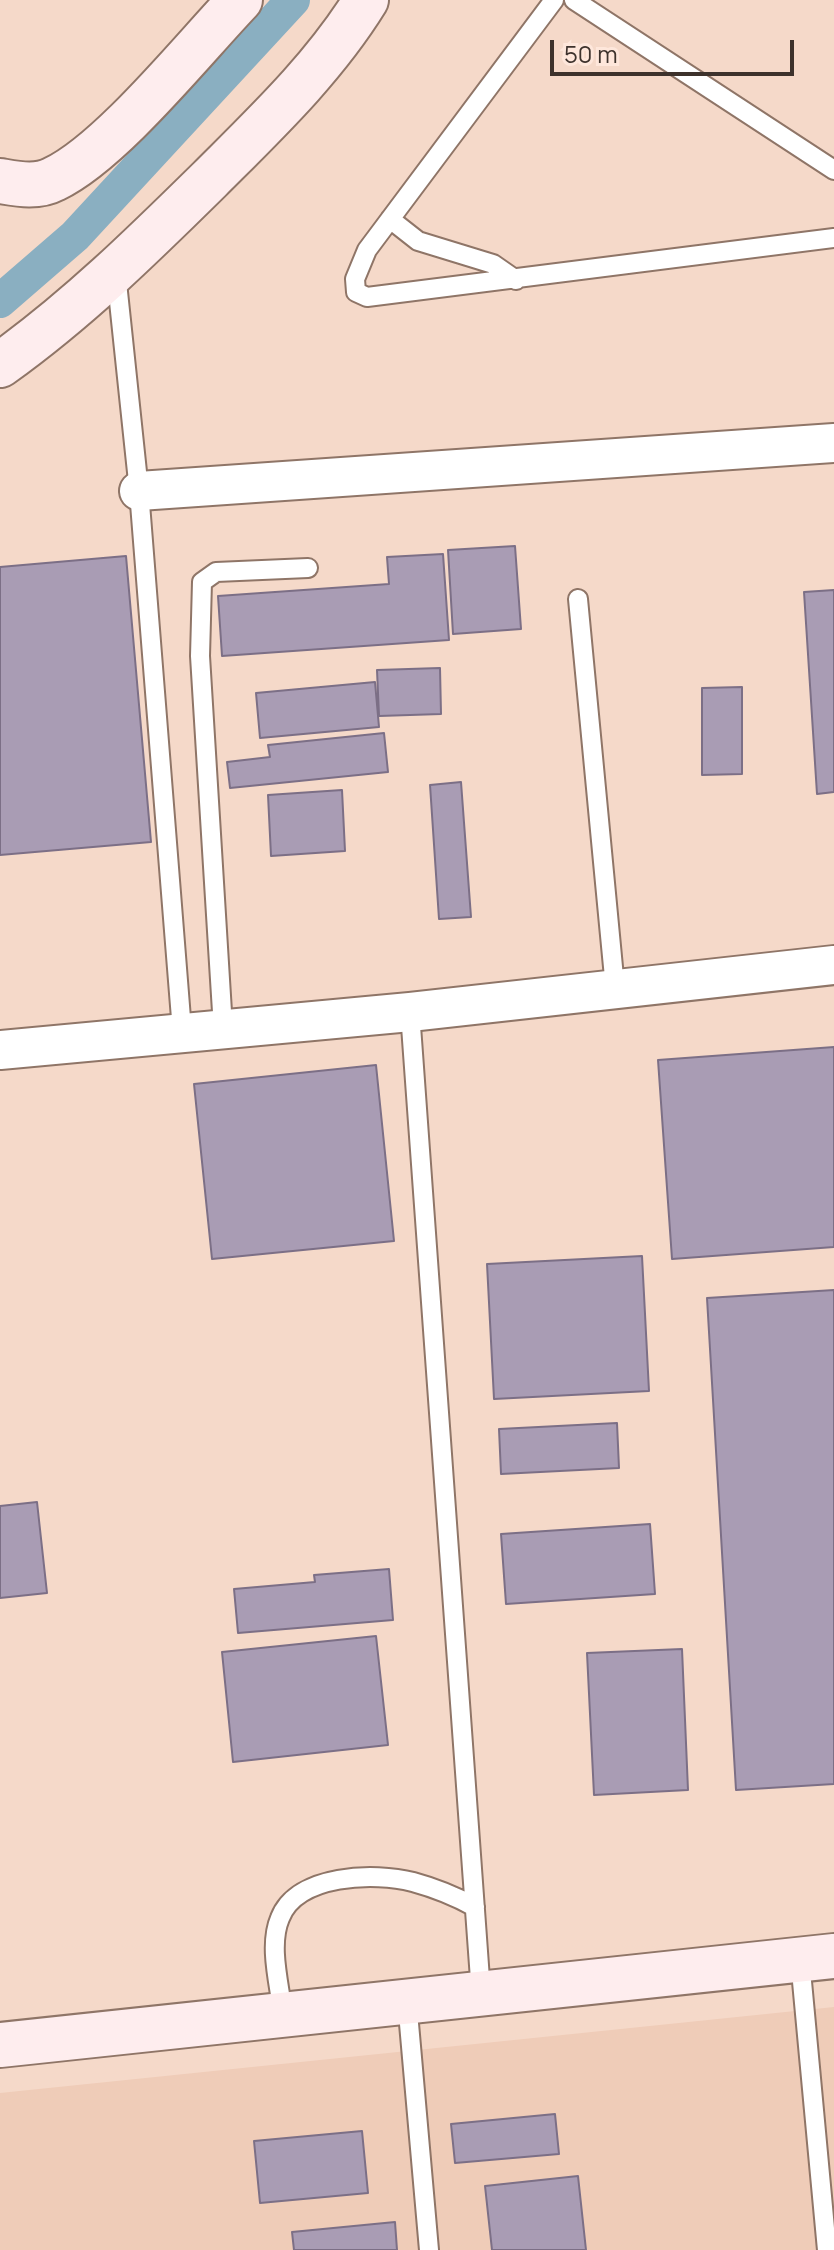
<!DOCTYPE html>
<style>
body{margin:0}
#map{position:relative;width:834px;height:2250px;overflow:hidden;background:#f5d9c9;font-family:Manrope,sans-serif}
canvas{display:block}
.scale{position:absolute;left:550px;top:40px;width:244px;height:36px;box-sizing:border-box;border:4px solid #3d322c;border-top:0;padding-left:10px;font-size:24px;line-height:28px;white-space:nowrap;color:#3d322c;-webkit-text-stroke:6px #fee7db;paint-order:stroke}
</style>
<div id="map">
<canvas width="834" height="2250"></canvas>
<div class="scale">50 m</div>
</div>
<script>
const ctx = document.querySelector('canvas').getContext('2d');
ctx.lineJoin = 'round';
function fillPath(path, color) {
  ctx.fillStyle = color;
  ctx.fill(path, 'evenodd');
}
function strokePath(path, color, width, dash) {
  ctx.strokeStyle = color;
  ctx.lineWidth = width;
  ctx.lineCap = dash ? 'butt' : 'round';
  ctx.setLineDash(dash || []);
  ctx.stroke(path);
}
const built = new Path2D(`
 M834 2007V2250H0V2093Z`);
const canal = new Path2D(`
 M0 301 75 236 293 0`);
const building = new Path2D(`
 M515 546 521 629 453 634 448 550Z
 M443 554 449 640 222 656 218 596 389 584 387 557Z
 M126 556 151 842 0 855V567Z
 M834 590V792L817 794 804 592Z
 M440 668 441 714 379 716 377 670Z
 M375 682 379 727 260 738 256 693Z
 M742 687V774L702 775V688Z
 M384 733 388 772 230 788 227 762 270 757 268 745Z
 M461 782 471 917 439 919 430 785Z
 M342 790 345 851 271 856 268 795Z
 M834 1047V1247L672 1259 658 1060Z
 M376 1065 394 1241 212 1259 194 1084Z
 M642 1256 649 1391 494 1399 487 1264Z
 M834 1290V1784L736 1790 707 1298Z
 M617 1423 619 1468 501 1474 499 1429Z
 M37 1502 47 1593 0 1598V1506Z
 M650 1524 655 1594 506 1604 501 1534Z
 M389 1569 393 1620 238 1633 234 1589 315 1582 314 1575Z
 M376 1636 388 1745 233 1762 222 1652Z
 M682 1649 688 1790 594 1795 587 1653Z
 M555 2114 559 2154 455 2163 451 2124Z
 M362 2131 368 2193 260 2203 254 2141Z
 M578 2176 586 2250H492L485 2186Z
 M395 2222 397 2250H294L292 2232Z`);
const lane = new Path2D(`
 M554 0 367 250 355 279 356 292 367 297 834 238
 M574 0 834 170
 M390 219 418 241 493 264 516 280
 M116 273 139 491 182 1031
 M578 599 615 988
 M410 1012 481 1993
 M223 1028 200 656 202 582 216 572 308 568
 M800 1960 827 2250
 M407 2001 429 2250
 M283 2015C280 1986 268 1946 280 1918 297 1874 375 1872 413 1882 435 1888 455 1896 475 1907`);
const street = new Path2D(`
 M139 491 834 443
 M0 1050 410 1012 834 965`);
const secondary = new Path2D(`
 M0 181C18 184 37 188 54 179 111 152 194 48 240 0
 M0 365C77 310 143 245 210 179 266 123 324 68 366 0
 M0 2045 834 1956`);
fillPath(built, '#efccb8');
strokePath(canal, '#8aafc1', 34);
fillPath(building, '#a99cb4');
strokePath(building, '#7c6f86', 2);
strokePath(lane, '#8f7567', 22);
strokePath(street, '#8f7567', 42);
strokePath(secondary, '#8f7567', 48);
strokePath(lane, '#fff', 18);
strokePath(street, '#fff', 38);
strokePath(secondary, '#feedee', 44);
</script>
